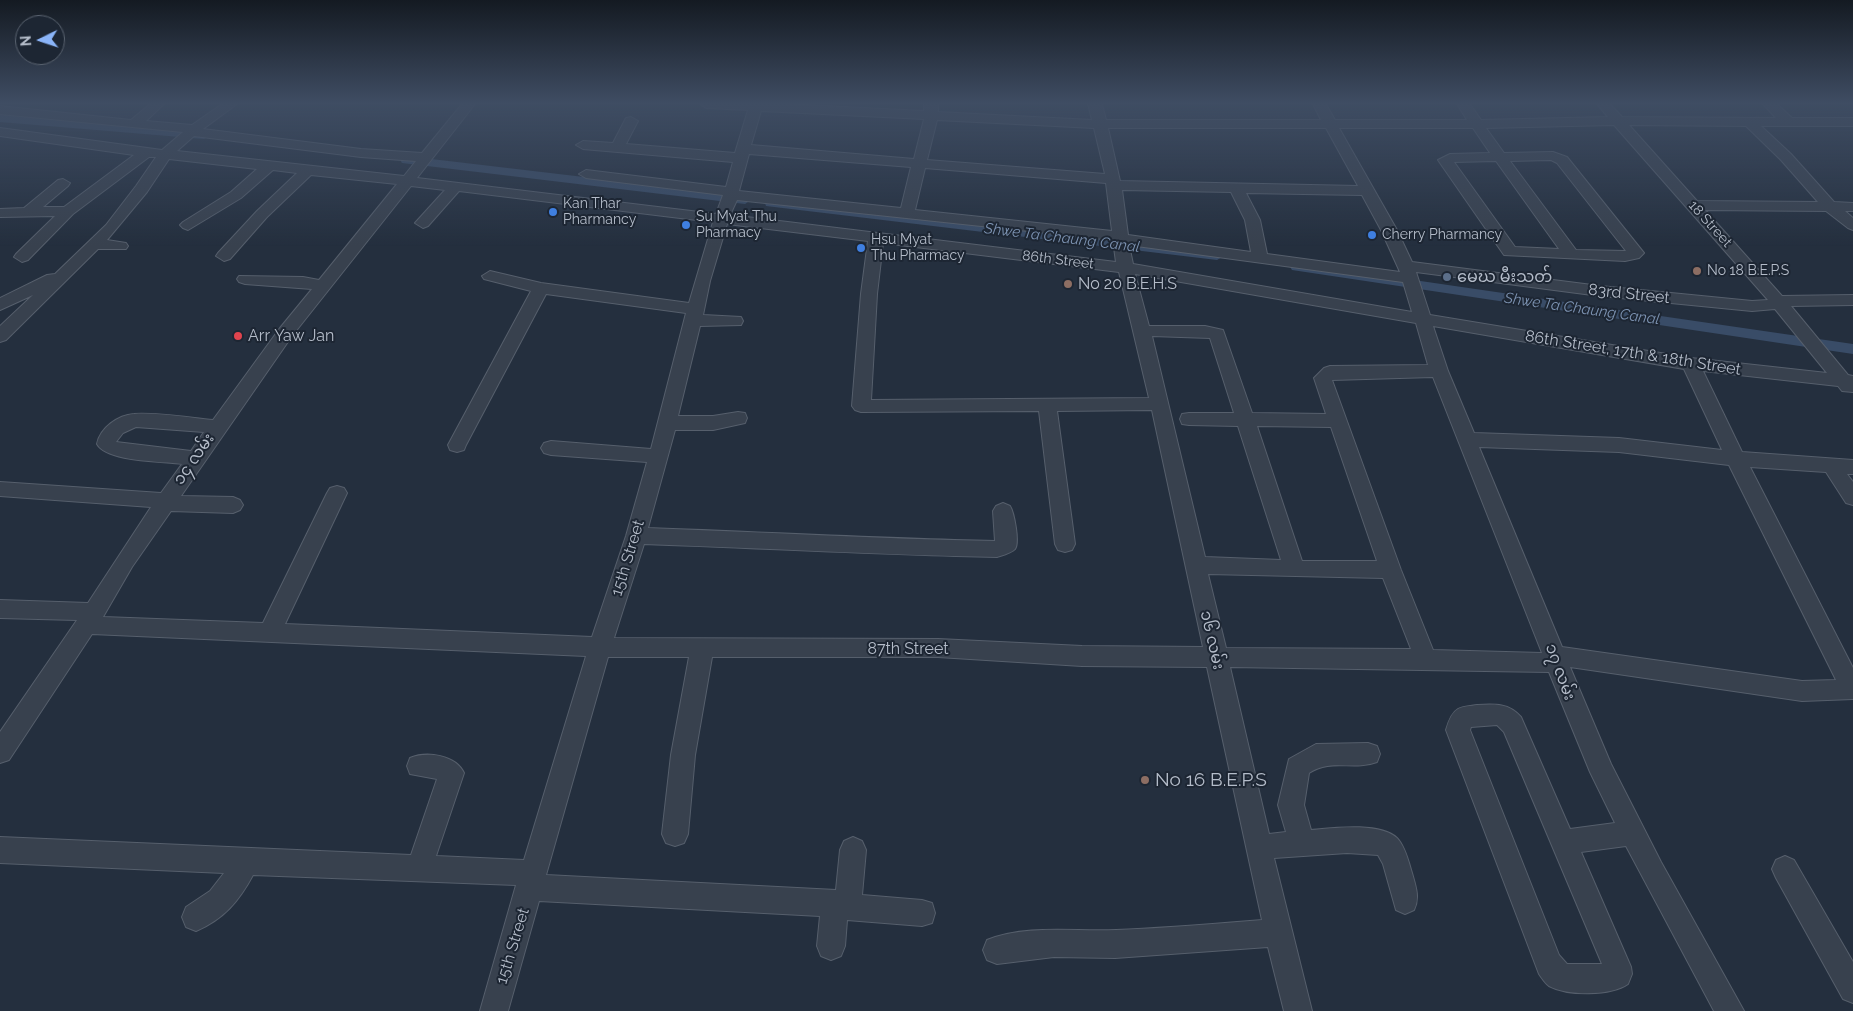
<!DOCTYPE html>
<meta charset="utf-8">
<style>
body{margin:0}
#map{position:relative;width:1853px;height:1011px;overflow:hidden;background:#242f3e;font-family:Raleway,sans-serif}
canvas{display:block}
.north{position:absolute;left:15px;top:15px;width:50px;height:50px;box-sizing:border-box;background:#1d2633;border:1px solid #59626f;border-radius:50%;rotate:266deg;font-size:14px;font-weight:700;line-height:20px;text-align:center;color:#b4bcc9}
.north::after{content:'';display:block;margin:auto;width:18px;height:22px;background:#8ab4f8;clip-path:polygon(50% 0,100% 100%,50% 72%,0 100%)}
</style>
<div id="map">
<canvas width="1853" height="1011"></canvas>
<div class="north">N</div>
</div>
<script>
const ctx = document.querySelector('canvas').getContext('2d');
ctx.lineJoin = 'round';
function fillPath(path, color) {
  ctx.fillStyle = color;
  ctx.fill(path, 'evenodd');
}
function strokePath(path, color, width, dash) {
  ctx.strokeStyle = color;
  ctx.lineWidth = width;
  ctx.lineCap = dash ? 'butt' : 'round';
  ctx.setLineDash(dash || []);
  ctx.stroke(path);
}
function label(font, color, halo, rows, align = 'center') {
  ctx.font = font + ' Raleway,"Noto Sans Myanmar",sans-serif';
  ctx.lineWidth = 4;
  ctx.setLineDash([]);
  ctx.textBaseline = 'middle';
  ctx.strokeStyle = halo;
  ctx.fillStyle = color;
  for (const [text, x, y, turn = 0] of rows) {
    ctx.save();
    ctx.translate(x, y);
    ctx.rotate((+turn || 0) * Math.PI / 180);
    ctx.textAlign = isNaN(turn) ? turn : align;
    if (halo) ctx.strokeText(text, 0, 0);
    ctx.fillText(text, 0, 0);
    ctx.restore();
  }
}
const canal = new Path2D(`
 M0 114 204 131 210 135 204 139 0 122Z
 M406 156 745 196 751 200 745 204 402 163 400 160 402 157Z
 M771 199 1217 252 1224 256 1217 260 766 206 765 203Z
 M1297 263 1853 344V354L1292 270 1290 267 1292 264Z`);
const minor = new Path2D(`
 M150 104H164L146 121 192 125 222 104H237L203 129 361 149 422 153 462 104H475L417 178 716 214 723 195 586 178 579 174 586 170 726 187 733 162 583 149 576 145 583 141 613 143 626 118 631 117 638 121 626 144 735 153 748 110 706 108 700 104H786L924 111V104H938V112L1092 120 1088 104H1102L1106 120H1321L1313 104H1326L1335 120H1467L1457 104H1470L1481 120 1608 117 1597 104H1610L1622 117 1776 118 1763 104H1777L1792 118H1853V126H1761L1791 154 1834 202 1853 203V211H1845L1853 218V230L1848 228 1826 211 1705 210 1782 296 1853 295V305L1791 306 1848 375 1853 376V392L1842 391 1838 386 1703 371 1742 452 1853 460V474H1847L1853 482V505L1846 503 1826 472 1750 467 1853 668V699L1802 701 1570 667 1611 764 1661 862 1744 1011H1714L1626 846 1581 852 1631 967 1632 974 1628 984C1611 996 1568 996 1549 986 1545 983 1542 978 1539 974L1446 730C1448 723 1451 713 1458 709 1463 706 1471 706 1477 705 1495 704 1509 703 1521 717L1570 829 1615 823 1590 772 1549 672 1230 667 1269 834 1286 832 1278 805 1289 759 1316 744 1368 743 1377 746 1380 754 1377 762C1353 771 1331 758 1309 773L1304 805 1311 830C1333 828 1380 822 1397 838 1405 846 1409 863 1412 873 1416 887 1420 898 1414 910L1405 914 1396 910 1383 864 1378 855 1347 853 1274 858 1312 1011H1284L1268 947 1115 958 1054 957 997 964 987 960 983 950 987 940C1027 924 1074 932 1116 930 1165 928 1213 924 1262 920L1207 667 1082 666 938 657H712L695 755 688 834 684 843 675 846 666 843 662 834 671 755 689 657H608L546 875 836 890 840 850 844 841 853 837 862 841 866 850 862 895 922 900 932 903 935 913 932 923 922 926 847 920 845 946 841 956 831 960 821 956 817 946 820 916 539 901 508 1011H480L516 885 253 875C239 901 224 919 196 931L186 927 182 917 186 907 210 891 224 873 0 863V837L411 855 437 779 410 774 407 766 410 758C427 751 456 755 464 773L436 856 524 860 586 656 92 634 9 760 0 763V732L77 620 0 618V600L88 603 151 507 0 496V482L161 493 182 464C162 461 107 462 97 444 100 428 118 415 134 414 154 412 191 418 213 420L280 328 312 289 245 284 239 282 237 279 239 276 303 277 319 280 397 184 311 175 267 217 230 259 224 261 216 256 218 253 257 211 297 173 273 170 241 198 188 230 183 228 180 225 183 222 231 192 257 169 169 159 147 192 107 240 126 243 128 246 126 249H98L6 340 0 342V326L33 295 0 310V298L47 275 55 274 106 225 136 186 156 157H149L73 214 28 260 22 262 14 257 16 254 55 216 0 217V209L24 208 58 180 63 179 70 183 68 186 43 207H64L134 155 0 136V128L162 150 183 132 0 114V106L131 120ZM761 111 924 119 914 159 751 145ZM937 120 1094 128 1105 174 927 160ZM1614 125 1768 300 1752 301 1600 286 1412 262 1397 230 1339 128H1473L1490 153 1450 154 1438 160 1504 255 1625 261 1639 258 1644 253 1567 157 1553 152 1504 153 1486 128ZM1629 125 1746 126 1781 160 1818 202 1697 201ZM1108 128H1326L1358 186 1120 181ZM194 136 361 157 416 161 404 176 177 151ZM749 154 911 167 901 208 739 191ZM1551 160 1557 163 1626 251 1576 250 1510 161ZM1496 161 1559 249 1515 247 1454 162ZM925 168 1106 183 1112 231 915 210ZM411 186 445 190 415 223 423 228 428 226 459 191 713 222 689 303 541 283 490 271 482 276 484 279 531 291 448 445 450 450 457 452 464 450 466 445 546 294 686 313 651 449 551 441 544 443 541 448 544 453 551 455 647 462 626 536 592 637 285 624 347 493 344 488 337 486 330 488 327 493 263 623 103 617 132 567 171 511 233 513 240 510 243 505 240 500 233 497 181 496 292 336ZM1122 190 1231 192 1245 220 1251 252 1128 235ZM1246 193 1362 195 1381 230 1400 272 1267 254 1260 220ZM737 200 1113 240 1116 262 730 215ZM727 224 868 241 861 294 852 406 855 410 861 412 1039 411 1055 544 1058 550 1065 552 1072 550 1075 544 1057 411 1152 410 1203 647 1082 646 938 639 614 638 644 544C762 548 879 555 997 557 1003 555 1011 553 1015 549 1020 543 1014 512 1010 506L1003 503 996 506 993 511 995 541C879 539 764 532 648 528L675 430H713L745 423 747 418 745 413 738 412 713 416H678L700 326 741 325 743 321 741 317 703 315 710 281ZM883 243 1119 272 1149 398 871 400 877 294ZM1129 245 1403 282 1412 312 1133 264ZM1416 272 1600 296 1752 311 1775 309 1827 373 1691 358 1430 315ZM1135 274 1416 323 1428 365 1330 366 1324 368 1314 378 1326 414 1252 413 1223 330 1205 326H1149ZM1433 326 1684 369 1722 450 1619 438 1474 433 1448 371ZM1152 336 1210 338 1234 413H1189L1182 414 1180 419 1182 424 1189 425 1238 426 1281 560 1205 557ZM1433 377 1542 653 1433 650 1401 570 1332 380ZM1257 426 1331 427 1377 561H1302ZM136 427 204 432 191 451 116 442 123 433ZM1479 447 1619 452 1729 465 1836 680 1802 681 1562 647ZM1208 574 1383 578 1411 649 1226 648ZM1497 725 1504 732 1602 964H1567L1559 955 1470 730 1471 727Z
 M1785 856 1794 860 1853 962V1003L1843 999 1776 878 1772 869 1776 860Z`);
const markers = [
 [553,212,5,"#3f7fe0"],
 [686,225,5,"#3f7fe0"],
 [1372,235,5,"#3f7fe0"],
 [861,248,5,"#3f7fe0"],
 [1697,271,5,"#8d6e63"],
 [1447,277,5,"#5c6f8a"],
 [1068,284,5,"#8d6e63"],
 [238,336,5,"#e0444e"],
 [1145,780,5,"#8d6e63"]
];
const farPoinames = [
 ["Kan Thar",563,204],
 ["Pharmancy",563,220],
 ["Su Myat Thu",696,217],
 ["Pharmacy",696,233],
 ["Cherry Pharmancy",1382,235],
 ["Hsu Myat",871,240],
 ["Thu Pharmacy",871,256],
 ["No 18 B.E.P.S",1707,271]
];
const farStreetnames = [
 ["18 Street",1710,224,48],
 ["86th Street",1058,260,7]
];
const farWaternames = [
 ["Shwe Ta Chaung Canal",1062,238,7],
 ["Shwe Ta Chaung Canal",1582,309,8]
];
const poiNames = [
 ["မေဃ မီးသတ်",1457,277],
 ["No 20 B.E.H.S",1078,284],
 ["Arr Yaw Jan",248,336]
];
const streetNames = [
 ["83rd Street",1629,294,6],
 ["86th Street, 17th & 18th Street",1633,353,9],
 ["၁၄ လမ်း",194,459,-55],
 ["15th Street",628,558,-73],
 ["၁၆ လမ်း",1212,640,77],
 ["87th Street",908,649],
 ["၁၇ လမ်း",1560,672,70],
 ["15th Street",513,946,-73]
];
const nearPoinames = [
 ["No 16 B.E.P.S",1155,780]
];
fillPath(canal, '#394c67');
strokePath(minor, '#565f6c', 2);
fillPath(minor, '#38414e');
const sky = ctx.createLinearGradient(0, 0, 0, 246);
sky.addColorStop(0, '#141a22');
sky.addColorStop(0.42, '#3f4d63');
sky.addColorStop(1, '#3f4d6300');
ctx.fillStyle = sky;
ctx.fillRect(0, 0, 1853, 246);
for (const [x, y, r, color] of markers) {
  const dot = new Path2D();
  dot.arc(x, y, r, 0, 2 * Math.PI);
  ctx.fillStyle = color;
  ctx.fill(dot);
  strokePath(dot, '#1d2633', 2);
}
label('14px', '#b4bcc9', '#1d2633', farPoinames, 'left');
label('14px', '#b4bcc9', '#1d2633', farStreetnames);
label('italic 15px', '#7c92b1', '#1d2633', farWaternames);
label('16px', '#b4bcc9', '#1d2633', poiNames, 'left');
label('16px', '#b4bcc9', '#1d2633', streetNames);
label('19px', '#b4bcc9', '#1d2633', nearPoinames, 'left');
</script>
